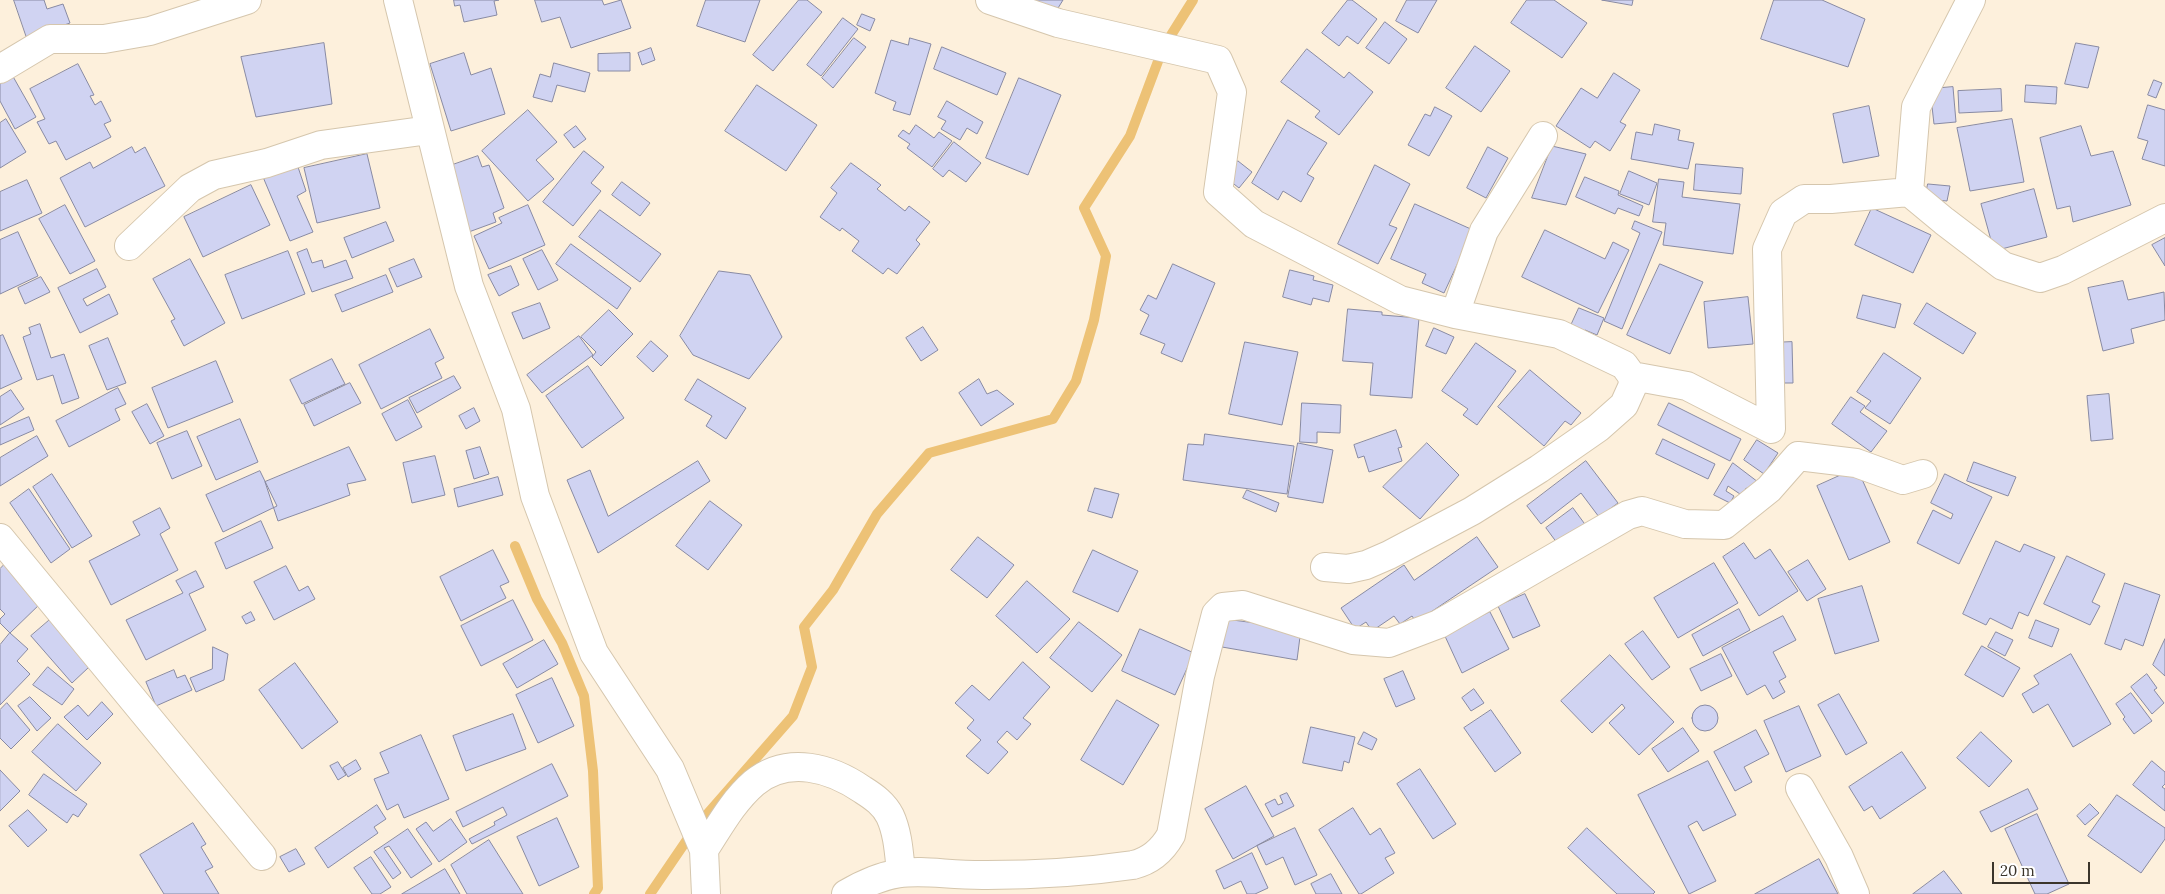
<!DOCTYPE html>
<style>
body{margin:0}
#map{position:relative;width:2165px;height:894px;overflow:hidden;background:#fdf0dc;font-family:Lora,serif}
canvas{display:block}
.scale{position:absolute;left:1992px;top:862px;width:98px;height:22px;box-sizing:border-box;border:2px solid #3b352b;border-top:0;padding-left:6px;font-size:15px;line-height:18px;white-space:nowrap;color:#3b352b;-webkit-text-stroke:4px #fff;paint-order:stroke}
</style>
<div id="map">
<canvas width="2165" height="894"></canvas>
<div class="scale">20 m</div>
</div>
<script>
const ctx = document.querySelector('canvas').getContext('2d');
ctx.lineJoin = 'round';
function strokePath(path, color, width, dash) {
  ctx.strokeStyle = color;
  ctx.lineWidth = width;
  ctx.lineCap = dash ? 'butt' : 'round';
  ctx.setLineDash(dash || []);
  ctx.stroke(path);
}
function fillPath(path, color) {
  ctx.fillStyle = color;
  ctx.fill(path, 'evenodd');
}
const stream = new Path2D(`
 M515 546 537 599 562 643 584 696 593 771 598 888 594 894
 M650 894 695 828 793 716 812 667 804 627 833 590 877 514 929 453 1053 419 1076 381 1094 320 1106 256 1084 208 1130 136 1163 48 1193 0`);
const building = new Path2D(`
 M14 0H44L47 9 63 4 70 23 27 38Z
 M454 0H499L494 1 497 15 464 22 460 5 455 6Z
 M535 0H602L604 5 621 0 631 28 571 48 560 17 542 22Z
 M706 0H760L745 42 697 26Z
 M799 0H807L822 12 773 71 753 55Z
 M1033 0H1063L1055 13Z
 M1348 0H1352L1377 19 1358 44 1347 36 1339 46 1322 33Z
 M1407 0H1437L1418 33 1396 21Z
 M1527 0H1554L1587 23 1562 58 1511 23Z
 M1602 0H1633L1632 5Z
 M1774 0H1822L1865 19 1848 67 1761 39Z
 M862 14 875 19 870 31 857 25Z
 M843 18 858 29 821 76 807 65Z
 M1385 22 1407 39 1389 64 1366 48Z
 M854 38 866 47 833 88 822 78Z
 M910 38 931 44 910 115 893 110 896 102 875 93 891 40 908 45Z
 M324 43 332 104 256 117 241 57Z
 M2076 43 2099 47 2088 88 2065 84Z
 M1475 46 1510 71 1481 112 1446 88Z
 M942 47 1006 73 997 95 934 69Z
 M651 48 655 60 642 65 638 53Z
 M1307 49 1344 78 1349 72 1373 92 1339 135 1315 117 1320 111 1281 82Z
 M464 53 471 75 491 68 505 114 451 131 430 64Z
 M630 53V71H598V54Z
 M554 63 590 73 585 92 557 85 552 102 533 97 540 74 550 77Z
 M78 64 94 95 90 96 95 105 101 101 111 121 104 124 111 137 66 160 56 141 49 144 37 122 45 119 30 89Z
 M11 73 36 117 15 129 0 101V79Z
 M1614 73 1640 90 1620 122 1626 125 1610 151 1595 141 1590 148 1556 126 1581 88 1597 98Z
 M1019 78 1061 95 1028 175 986 158Z
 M2154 80 2162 83 2156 98 2148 95Z
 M757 85 817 125 786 171 725 131Z
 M2026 85 2057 87 2056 104 2025 102Z
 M1953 87 1956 122 1934 124 1930 89Z
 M2001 89 2002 111 1959 113 1958 91Z
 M947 101 983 122 977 134 967 128 960 140 941 129 946 121 938 117Z
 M2148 105 2165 110V166L2142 159 2148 141 2138 138Z
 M1869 106 1879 156 1843 163 1833 114Z
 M1435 107 1452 116 1429 156 1408 145 1425 114 1430 116Z
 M528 110 557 142 536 160 554 179 528 201 482 151Z
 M6 119 26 152 0 168V123Z
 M2012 119 2024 182 1970 191 1957 128Z
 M1288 120 1327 143 1307 174 1314 178 1301 202 1283 191 1278 200 1252 183Z
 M1655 124 1680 130 1678 140 1694 143 1688 169 1631 159 1636 132 1652 135Z
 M916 125 934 138 939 132 952 141 932 167 907 148 910 144 898 136 903 130 909 134Z
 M576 126 586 139 574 148 564 135Z
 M2081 126 2091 156 2113 151 2131 205 2073 222 2070 206 2057 209 2040 138Z
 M954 142 981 163 966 182 949 170 943 177 933 169Z
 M1552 146 1586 154 1566 205 1532 198Z
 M132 147 135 153 145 147 165 186 85 227 60 178 90 162 93 168Z
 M1488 147 1508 158 1486 198 1467 188Z
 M584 151 604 167 591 183 601 191 573 226 543 202Z
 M367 154 380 208 317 223 304 168Z
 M478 156 482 167 489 165 504 208 493 213 496 222 466 233 444 168Z
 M1238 161 1252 172 1239 188 1225 177Z
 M851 163 881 185 877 189 905 211 909 206 930 222 916 240 920 244 897 274 888 268 883 274 852 251 859 241 842 228 840 231 820 217 837 193 831 188Z
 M297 164 306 191 297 196 313 232 290 241 263 177Z
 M1696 164 1743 168 1741 194 1694 190Z
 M1375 165 1410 184 1389 225 1397 228 1378 264 1338 244Z
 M1629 171 1657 183 1649 205 1620 194Z
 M1585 177 1619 191 1618 195 1643 206 1639 216 1618 208 1615 214 1576 197Z
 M1659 179 1684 182 1682 197 1740 204 1733 254 1663 245 1666 223 1653 222Z
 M27 180 42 213 0 231V192Z
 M622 182 650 203 640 216 612 195Z
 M1928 184 1950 186 1947 201 1925 199Z
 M251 185 270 225 203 257 184 217Z
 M2034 189 2047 237 1994 251 1981 204Z
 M1415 204 1473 230 1444 293 1422 283 1426 274 1391 259Z
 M65 205 95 261 70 274 39 219Z
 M528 205 545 245 489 269 474 236 502 223 499 218Z
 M1872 208 1931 235 1913 273 1855 245Z
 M600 210 661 254 640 282 579 237Z
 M1635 221 1662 232 1622 329 1604 321 1640 233 1632 229Z
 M386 222 394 241 352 258 344 238Z
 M1545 230 1605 259 1613 242 1629 250 1598 313 1522 277Z
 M18 232 38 276 0 294V240Z
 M2165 238V266L2152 245Z
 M571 244 631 288 617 309 556 264Z
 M307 249 312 263 322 260 324 268 346 260 353 278 312 292 297 253Z
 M542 250 558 280 538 290 523 259Z
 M288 251 305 294 242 319 225 275Z
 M190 259 225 323 184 346 171 321 175 319 153 279Z
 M414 259 422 277 397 287 389 269Z
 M1173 264 1215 283 1182 362 1161 353 1165 344 1140 334 1149 315 1140 310 1148 295 1156 299Z
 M1660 264 1703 282 1670 354 1627 335Z
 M511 266 519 285 499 296 488 275Z
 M97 269 106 287 83 299 87 306 109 294 118 314 80 333 58 288Z
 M1290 270 1314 276 1313 280 1333 285 1329 302 1313 298 1311 305 1283 297Z
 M719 271 750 275 782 337 749 379 693 355 680 336Z
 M386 275 393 292 342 312 335 295Z
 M41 277 50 292 25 304 18 288Z
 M2123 281 2128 300 2164 292 2165 320 2131 329 2134 343 2103 351 2088 288Z
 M1863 295 1901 304 1895 328 1857 318Z
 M1748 297 1753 344 1708 348 1704 302Z
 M540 303 550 328 523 339 512 313Z
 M1927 303 1976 333 1963 354 1914 324Z
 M1579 308 1604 318 1597 335 1585 330 1582 338 1568 332Z
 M1348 309 1382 312V315L1419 318 1412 398 1370 395 1373 363 1343 361Z
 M609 310 633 334 601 366 592 357 596 352 581 337Z
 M40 324 51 358 64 354 79 398 62 404 53 375 37 380 23 337 31 334 29 328Z
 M923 327 938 350 921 361 906 338Z
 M1434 328 1454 337 1446 354 1426 346Z
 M430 329 444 358 435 363 442 378 381 409 359 365Z
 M3 335 22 379 0 389V336Z
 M579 336 593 355 542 393 527 375Z
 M108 338 126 383 107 390 89 346Z
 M651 341 668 356 653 372 637 357Z
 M1245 342 1298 352 1282 425 1229 414Z
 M1792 342 1793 383H1773L1771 343Z
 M1476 343 1516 371 1477 425 1463 415 1468 409 1442 391Z
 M1884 353 1921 378 1890 424 1865 408 1871 401 1857 392Z
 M332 359 345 384 302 404 290 380Z
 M216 361 233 402 168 428 152 388Z
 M588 366 624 418 582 448 546 396Z
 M1530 370 1581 413 1571 425 1565 421 1544 446 1498 407Z
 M454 376 461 388 417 413 409 398Z
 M698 379 746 408 726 439 706 426 712 416 685 400Z
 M979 379 987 394 997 390 1014 404 981 426 959 393Z
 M350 383 361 403 314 426 304 405Z
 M118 388 126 404 115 409 120 420 69 447 56 421Z
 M11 390 24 409 0 425V397Z
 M2109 394 2113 439 2091 441 2087 396Z
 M1851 397 1865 406 1860 412 1887 431 1871 452 1832 424Z
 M408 400 422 427 396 441 382 414Z
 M1302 403 1341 405 1340 433 1317 432V443L1300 442Z
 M1669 403 1741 439 1730 461 1658 425Z
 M147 404 164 436 150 444 132 412Z
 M474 408 480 421 466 429 459 416Z
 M29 417 34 430 0 445V429Z
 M240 419 258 462 216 480 197 437Z
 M1396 430 1402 447 1398 448 1402 461 1369 472 1364 456 1358 458 1354 445Z
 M187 431 202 466 172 479 157 443Z
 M1205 434 1294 446 1287 494 1183 480 1188 444 1203 445Z
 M37 436 48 456 0 486V458Z
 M1663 439 1715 464 1708 479 1656 454Z
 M1757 440 1778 453 1764 474 1744 460Z
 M1298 443 1333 450 1323 503 1288 497Z
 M1427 443 1459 475 1420 519 1383 487Z
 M349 447 366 480 347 484 350 495 278 521 265 482Z
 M480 447 489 474 474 479 466 451Z
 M435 456 445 495 412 503 403 463Z
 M698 461 710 481 598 553 567 480 590 470 608 516Z
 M1586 461 1618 503 1599 517 1581 493 1541 524 1527 506Z
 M1974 462 2016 477 2008 496 1967 481Z
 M1733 463 1758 482 1753 492 1746 488 1743 496 1728 486 1726 491 1734 496 1730 503 1714 495Z
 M1857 468 1890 542 1849 560 1817 486Z
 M260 471 277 506 223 532 206 495Z
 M52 474 92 536 72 548 33 487Z
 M1945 474 1992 497 1959 564 1917 543 1933 510 1951 519 1953 514 1931 503Z
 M498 477 503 495 458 507 454 489Z
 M1095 488 1119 494 1112 518 1088 511Z
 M29 489 70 549 51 563 10 503Z
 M1247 490 1279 503 1276 512 1243 498Z
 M710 501 742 525 708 570 676 546Z
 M160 508 170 528 160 534 178 570 111 605 89 561 140 535 133 522Z
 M1573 508 1587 527 1560 547 1546 528Z
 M261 521 273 548 226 569 215 543Z
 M978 537 1014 565 987 598 951 570Z
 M1477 537 1498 567 1416 622 1412 616 1400 624 1394 616 1372 631 1366 622 1355 629 1341 608 1404 565 1414 580Z
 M1996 541 2020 552 2024 544 2055 557 2028 616 2019 612 2012 629 1990 618 1986 625 1963 614Z
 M1744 543 1755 559 1770 549 1798 591 1759 616 1723 557Z
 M493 550 509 582 500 586 506 598 461 621 440 577Z
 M1093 550 1138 571 1118 612 1073 592Z
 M2067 556 2105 574 2092 602 2100 606 2090 625 2044 604Z
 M1808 560 1826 589 1807 601 1788 572Z
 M1714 563 1738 603 1678 638 1654 598Z
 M5 564 43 601 10 633 0 623V619L5 614 0 609V569Z
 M286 566 299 591 308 586 315 599 274 620 254 582Z
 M196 571 204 587 189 594 206 630 146 660 126 620 183 593 176 581Z
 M1027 581 1070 619 1037 653 996 616Z
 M2125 583 2160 595 2143 646 2125 639 2121 650 2105 644Z
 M1862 586 1879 641 1835 654 1818 599Z
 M1525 594 1540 626 1513 638 1498 606Z
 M513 600 533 640 481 666 461 626Z
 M1739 609 1750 630 1703 656 1692 635Z
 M251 612 255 620 246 624 242 617Z
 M1490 612 1509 649 1462 673 1444 634Z
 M1783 616 1796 640 1773 652 1786 677 1779 681 1785 692 1773 699 1765 685 1747 695 1722 648Z
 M52 618 89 667 72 683 31 636Z
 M1225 619 1301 629 1297 660 1222 647Z
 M2036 620 2059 629 2052 647 2029 638Z
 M1079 622 1122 655 1092 692 1050 658Z
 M1140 629 1194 653 1175 695 1122 671Z
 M1643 631 1670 667 1652 680 1625 644Z
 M1996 632 2013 640 2005 656 1988 647Z
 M10 633 28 649 17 661 30 674 0 705V645Z
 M2165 639V676L2153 665Z
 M544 640 558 664 517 688 503 664Z
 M1982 646 2020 668 2003 697 1965 675Z
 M213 647 228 654 224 680 196 692 190 678 212 669Z
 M1721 654 1732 676 1701 691 1690 669Z
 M2071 654 2111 724 2073 747 2048 704 2033 713 2022 694 2039 684 2034 676Z
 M1610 655 1674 722 1639 755 1609 723 1625 708 1622 704 1592 733 1561 701Z
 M1023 662 1050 687 1023 718 1031 724 1017 740 1007 731 997 742 1008 752 988 774 966 756 981 740 967 728 974 720 955 703 972 685 989 700Z
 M295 663 338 722 302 749 259 690Z
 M48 667 74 689 62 705 33 685Z
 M174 670 177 678 185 675 192 690 156 706 146 682Z
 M1403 671 1415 699 1396 707 1384 679Z
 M2147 674 2157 688 2154 690 2164 703 2152 714 2131 687Z
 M552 678 574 726 538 743 516 695Z
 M1474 689 1484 703 1471 711 1462 698Z
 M2131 693 2152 721 2134 734 2123 719 2125 717 2116 704Z
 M1839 694 1867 743 1846 755 1818 705Z
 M30 697 51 718 37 731 18 706Z
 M1117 700 1159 725 1123 785 1081 760Z
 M102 702 113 714 87 740 64 717 78 705 88 716Z
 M7 703 30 730 11 749 0 738V710Z
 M1692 718a13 13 0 1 1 26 0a13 13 0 1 1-26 0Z
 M1799 706 1821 756 1786 772 1764 721Z
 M1491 710 1521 753 1495 772 1464 728Z
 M513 714 526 749 466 771 453 736Z
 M58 724 101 763 76 791 32 752Z
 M1311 727 1355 737 1349 763 1344 761 1342 771 1303 763Z
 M1683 728 1699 751 1668 772 1652 749Z
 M1756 730 1769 754 1744 767 1752 782 1735 791 1714 752Z
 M1364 732 1377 739 1372 750 1358 744Z
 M1981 732 2012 761 1989 787 1957 758Z
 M421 735 449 799 404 818 398 804 387 810 374 779 389 773 380 753Z
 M1902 752 1926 788 1880 819 1872 806 1864 811 1849 787Z
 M356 760 361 769 348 777 343 768Z
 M1708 761 1736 815 1703 831 1697 821 1688 826 1716 881 1689 894 1638 795Z
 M2152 761 2165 772V784L2162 787 2165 789V811L2133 785Z
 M338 762 346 775 338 780 330 766Z
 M552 764 568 796 472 844 469 839 495 825 494 822 507 815 503 807 463 827 456 812Z
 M1420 769 1456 824 1433 839 1397 784Z
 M0 770 20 791 0 811Z
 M44 774 87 804 78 817 73 814 67 823 29 795Z
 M1246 786 1274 836 1233 859 1205 809Z
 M2028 789 2038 809 1991 832 1980 812Z
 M1287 793 1294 806 1272 817 1265 804 1275 799 1278 805 1283 803 1280 796Z
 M2117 795 2165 828V839L2141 873 2088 836Z
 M2090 804 2099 813 2085 825 2077 816Z
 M377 805 386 819 374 827 378 833 328 868 315 848Z
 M1353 808 1370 835 1380 828 1395 853 1385 858 1394 873 1361 894H1359L1319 830Z
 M28 810 47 830 28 847 9 826Z
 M2037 814 2069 884 2047 894H2035L2005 829Z
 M557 818 579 867 539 886 517 837Z
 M451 819 467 842 439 862 416 829 426 822 433 831Z
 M193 823 206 844 201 847 213 867 205 871 219 894H164L140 855Z
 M1295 828 1317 875 1295 885 1283 857 1266 865 1257 846Z
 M1587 828 1655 892 1653 894H1617L1568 848Z
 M408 829 432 864 411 878 389 846 384 848 401 873 393 879 374 852Z
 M489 840 523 894H467L451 865Z
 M296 849 305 864 289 872 280 857Z
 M1252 853 1268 888 1255 894H1247L1241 881 1224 889 1216 871Z
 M371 857 391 887 380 894H372L354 868Z
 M1819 859 1838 894H1755Z
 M445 869 460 894H402Z
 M1944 871 1962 894H1913Z
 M1331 874 1342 894H1316L1311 884Z`);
const street = new Path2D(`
 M398 0 469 286 516 409 535 496 594 653 670 769 704 850 706 894
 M990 0 1058 23 1218 60 1232 92 1218 192 1254 224 1400 300 1455 314 1559 334 1624 365 1632 376 1633 385 1624 405 1598 428 1539 469 1472 511 1389 555 1366 565 1348 569 1325 567
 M1971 0 1916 107 1909 192 1944 221 2003 266 2040 278 2063 270 2165 218
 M0 69 50 39H104L150 31 247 0
 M129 246 190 188 214 175 267 163 321 145 429 130
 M1455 314 1484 231 1543 136
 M1632 376 1687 386 1771 429 1767 249 1783 213 1804 199H1831L1909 192
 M0 538 262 856
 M1800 788 1839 857 1855 894
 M704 850C719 827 733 801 754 783 788 755 831 768 863 790 874 797 884 804 890 816 898 833 899 854 901 872
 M846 894C903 860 926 876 987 875 1035 875 1085 872 1133 865 1150 861 1162 851 1171 835L1200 676 1216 614 1223 607 1243 605 1353 640 1389 643 1439 624 1628 515 1642 511 1685 524 1724 525 1769 489 1798 456 1856 463 1903 480 1923 474`);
strokePath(stream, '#edc276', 10);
fillPath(building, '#d0d3f2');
strokePath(building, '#888aa3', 1);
strokePath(street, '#d5c6ad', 30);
strokePath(street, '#fff', 28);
</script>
